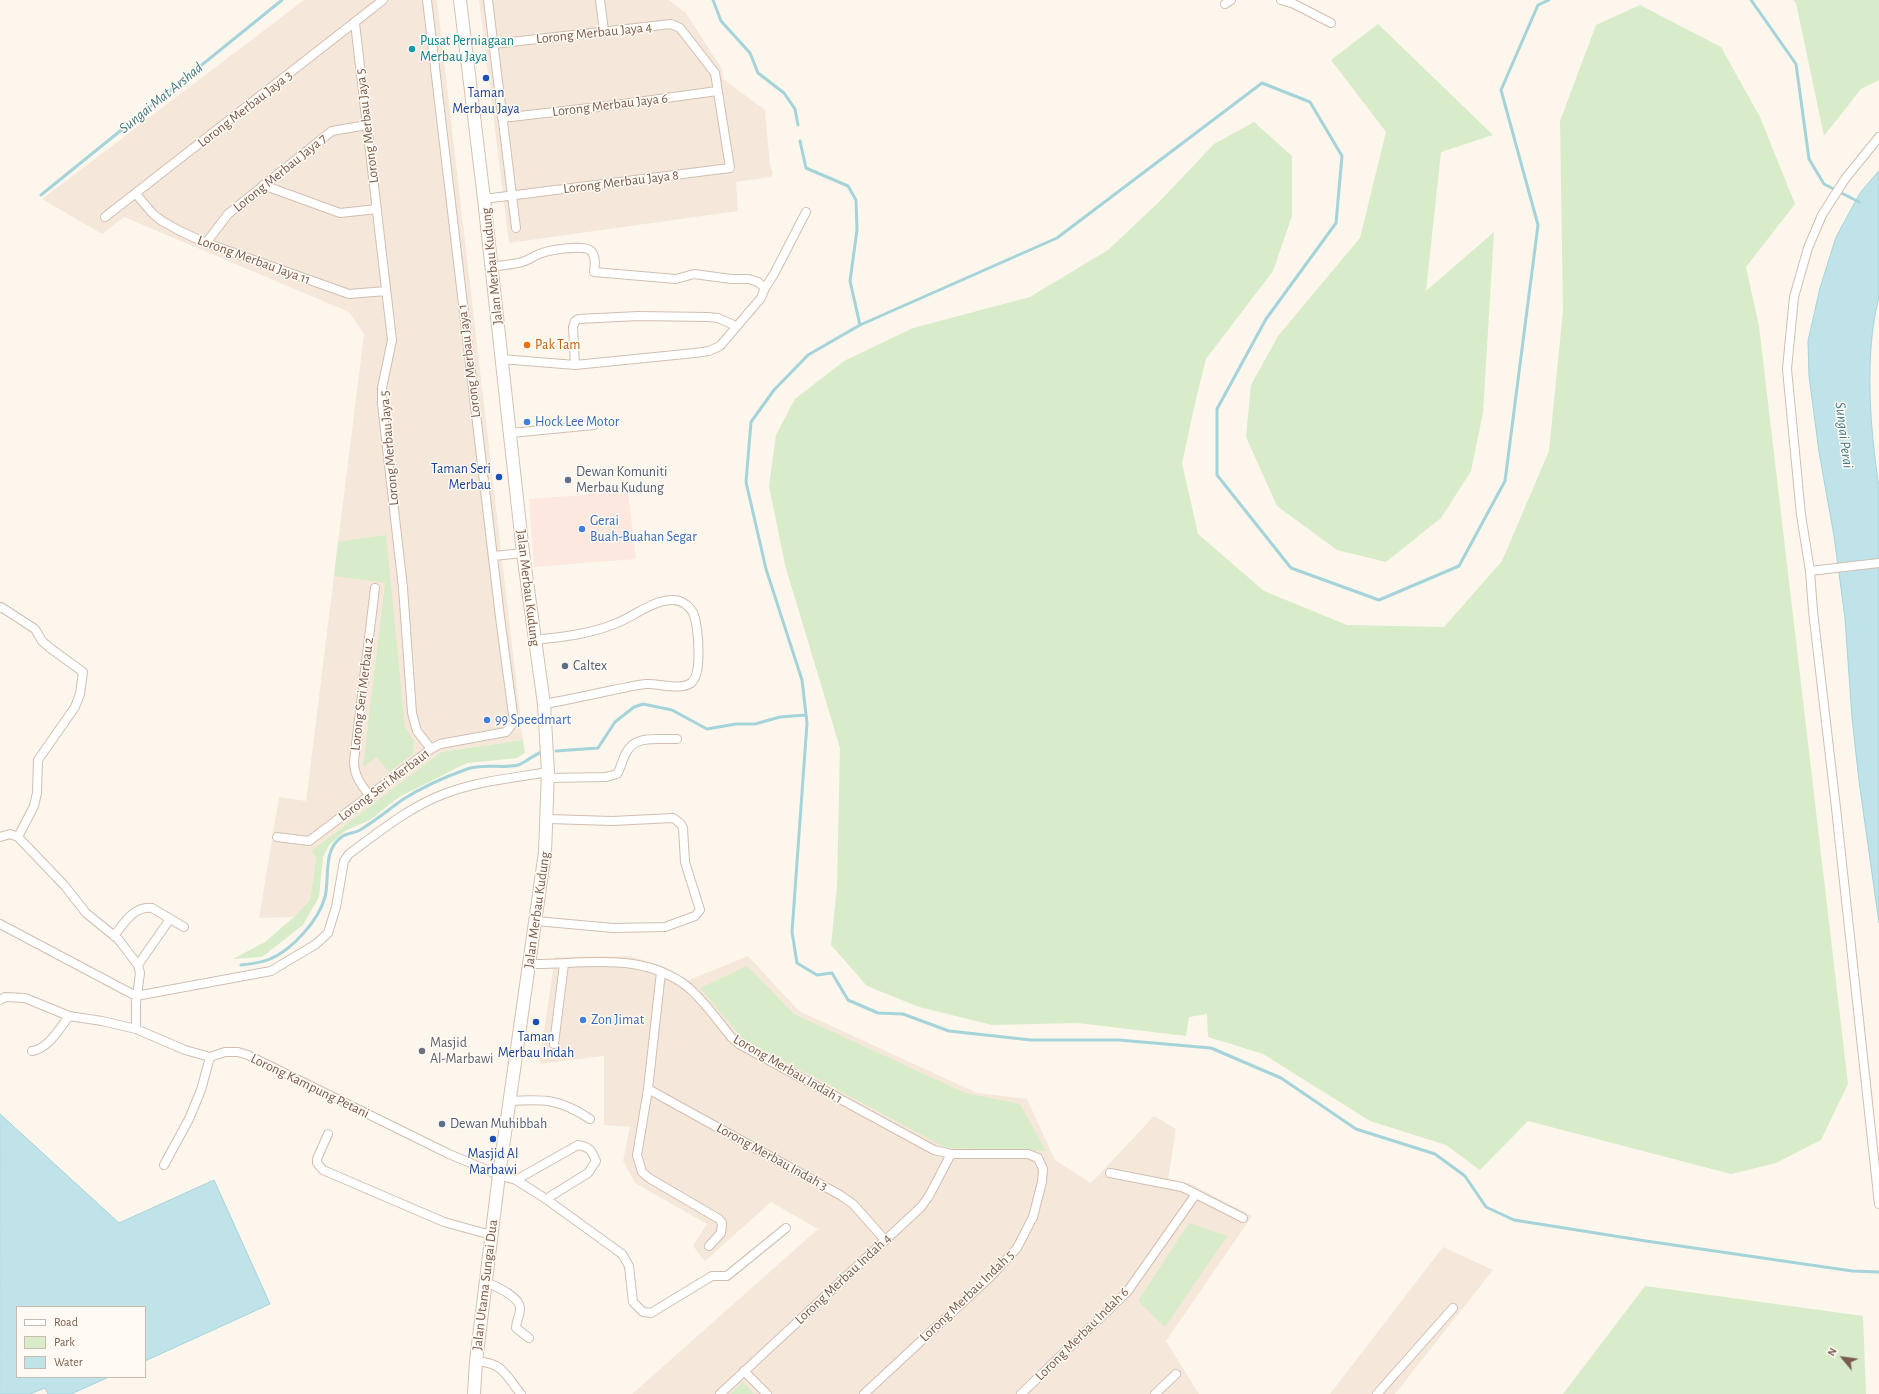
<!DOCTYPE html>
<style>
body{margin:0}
#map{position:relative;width:1879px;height:1394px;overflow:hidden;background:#fdf6ec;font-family:"Alegreya Sans",sans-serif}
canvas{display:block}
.legend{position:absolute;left:16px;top:1306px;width:130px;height:72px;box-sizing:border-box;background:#fffaf3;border:1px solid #cabbb1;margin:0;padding:5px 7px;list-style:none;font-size:12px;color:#7a5c4d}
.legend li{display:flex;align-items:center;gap:8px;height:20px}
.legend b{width:20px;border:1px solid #cabbb1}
.north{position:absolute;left:1823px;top:1338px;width:40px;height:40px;-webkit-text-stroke:3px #fffaf3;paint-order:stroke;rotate:299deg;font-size:11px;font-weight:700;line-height:16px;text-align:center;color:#7a5c4d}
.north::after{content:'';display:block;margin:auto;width:14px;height:18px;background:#7a5c4d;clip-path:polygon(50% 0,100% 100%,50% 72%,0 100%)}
</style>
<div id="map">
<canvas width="1879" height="1394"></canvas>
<ul class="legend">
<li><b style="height:5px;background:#fff"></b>Road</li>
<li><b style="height:11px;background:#d8ecc9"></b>Park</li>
<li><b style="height:11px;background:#bfe3e8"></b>Water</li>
</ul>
<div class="north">N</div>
</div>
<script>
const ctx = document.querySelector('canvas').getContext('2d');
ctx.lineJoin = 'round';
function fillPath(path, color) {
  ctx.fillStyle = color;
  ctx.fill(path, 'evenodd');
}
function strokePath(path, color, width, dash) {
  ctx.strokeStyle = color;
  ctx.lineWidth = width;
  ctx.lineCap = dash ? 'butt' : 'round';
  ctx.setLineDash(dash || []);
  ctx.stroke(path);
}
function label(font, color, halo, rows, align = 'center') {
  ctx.font = font + ' "Alegreya Sans",sans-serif';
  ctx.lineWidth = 3;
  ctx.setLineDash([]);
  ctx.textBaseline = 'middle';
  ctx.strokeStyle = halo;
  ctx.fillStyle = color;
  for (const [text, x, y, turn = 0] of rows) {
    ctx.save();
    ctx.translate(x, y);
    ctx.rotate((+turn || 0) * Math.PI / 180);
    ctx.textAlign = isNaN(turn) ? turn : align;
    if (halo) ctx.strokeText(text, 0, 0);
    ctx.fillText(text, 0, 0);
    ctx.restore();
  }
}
const residential = new Path2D(`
 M304 0H437L523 740 441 752 311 851 316 857 310 900 294 917 259 918 279 797 306 801 364 334 349 312 124 217 102 234 42 199Z
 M479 0H669L686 13 722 69 723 79 765 110 770 165 773 173 771 177 736 182 738 211 509 243Z
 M629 956 660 965 689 980 748 956 799 1011 977 1093 1027 1099 1055 1160 1091 1183 1154 1116 1176 1129 1168 1180 1189 1183 1252 1216 1166 1341 1199 1394H632L818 1229 771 1202 705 1261 693 1246 707 1224 635 1183 623 1161 630 1127 604 1125V1056L539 1064 555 957Z
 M1443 1247 1493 1270 1395 1394H1330Z`);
const commercial = new Path2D(`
 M627 484 636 559 534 567 529 499 583 495Z`);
const green = new Path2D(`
 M1793 0H1879V80L1861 89 1824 136 1796 3Z
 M1640 5 1721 47 1760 117 1795 204 1746 267 1759 326 1848 1084 1821 1140 1776 1163 1731 1174 1528 1121 1480 1170 1446 1145 1370 1121 1263 1054 1208 1037 1207 1014 1189 1017 1186 1036 1078 1023 992 1025 919 1007 867 986 831 945 837 887 840 748 785 565 769 486 776 435 795 399 844 361 913 328 1030 297 1108 250 1160 201 1214 144 1254 122 1292 156V216L1273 271 1206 359 1196 399 1182 463 1198 534 1264 591 1347 625 1444 627 1502 561 1549 451 1563 311 1560 121 1596 25Z
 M1378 24 1493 135 1441 152 1426 291 1494 232 1483 413 1471 471 1441 518 1386 562 1337 550 1277 506 1246 437 1251 385 1278 336 1360 238 1386 132 1331 60Z
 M386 535 405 728 414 741 413 754 389 772 377 757 363 767 385 583 334 576 338 542Z
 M523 740 525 753 517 758 467 763 399 797 370 820 345 831 329 845 323 857 319 897 303 925 262 957 233 959 265 942 294 917 310 900 316 857 311 851 441 752Z
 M747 966 794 1014 965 1093 1020 1104 1046 1151 946 1148 743 1039 700 988Z
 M1189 1223 1227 1236 1165 1327 1138 1301Z
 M1645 1286 1863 1316 1866 1394H1563Z
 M743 1382 754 1394H730Z`);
const water = new Path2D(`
 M1879 171V297C1864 354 1870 429 1879 487V923L1859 781 1852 718 1845 618 1834 536 1819 452 1809 376 1808 341 1820 288 1836 237 1860 193Z
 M0 1114 119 1223 214 1180 270 1304 145 1361V1307H17V1377H109L71 1394H48L45 1388 30 1394H0Z`);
const stream = new Path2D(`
 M713 0 721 21 750 53 758 73 784 93 795 109 798 125
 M1549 0 1538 5 1501 90 1538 225 1505 481 1459 566 1379 600 1291 568 1217 475V409L1266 319 1336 223 1342 156 1310 102 1262 83 1057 238 860 325 808 355 774 390 751 422 746 482 766 569 802 680 807 723 792 932 797 963 817 975 832 973 848 1000 878 1013 903 1014 949 1031 1031 1040H1119L1211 1048 1281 1078 1356 1129 1435 1154 1465 1176 1486 1207 1514 1220 1646 1241 1852 1271 1879 1272
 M1751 0 1796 64 1809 159 1824 184 1859 202
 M800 141 806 168 848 186 856 200 857 230 850 281 860 325
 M41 195 282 0
 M556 751 598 748 615 722 634 707 643 704 672 710 707 729 736 724H755L780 717 806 715
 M241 965C251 964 261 963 270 959 292 950 319 920 325 897 330 877 322 849 343 836 348 833 355 833 360 830 375 821 388 810 402 800 422 787 445 777 467 769 484 763 502 769 518 765 523 764 533 755 542 752`);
const street = new Path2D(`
 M488 0 516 228
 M600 0 604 31
 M1281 0 1294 4 1331 23
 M1225 4 1231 0
 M355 23 392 340 382 388V404L403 588 412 713 417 731 431 749
 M502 118 616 105 717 91
 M1879 137 1845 179 1822 215 1808 248 1794 297 1787 369 1801 515 1810 571 1813 611 1836 808 1879 1204
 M263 185 340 213 377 209
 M136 194 153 214 162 221 180 231 206 243 349 294 386 291
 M484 199 730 168 715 73 680 28 671 24 493 44
 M105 217 383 0
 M206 243 228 214 332 131 367 125
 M491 267C501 265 512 265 522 262 529 260 535 255 542 253 551 250 584 244 591 251 596 256 595 265 594 272L676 279 694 274 731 279H749L758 282 765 288
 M501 359 575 365 695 353 709 351 720 346 761 298 765 288 774 274 806 212
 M575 365 573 327 575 321 579 319 638 316 708 317 718 318 736 326
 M511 433 594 425
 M493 556 523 553
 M1810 571 1879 563
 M0 608 1 607 35 629 42 641 50 648 83 672 80 694 75 707 38 760 37 793 34 806 18 837
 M534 640C563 637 591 634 617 623 636 615 653 600 673 600 682 600 691 607 694 615 698 628 703 674 691 683 679 691 659 683 646 684 635 685 624 688 613 690 590 695 567 700 544 704
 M548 778 606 777 617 774C621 768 622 760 626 753 635 734 659 740 677 739
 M370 796C361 785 354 776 354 761L375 588
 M0 837 10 834 18 837 64 885 86 913 118 939 138 965 140 973 136 1003V1029
 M277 837 309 841 431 749 440 744 506 732 514 722 500 617 427 0
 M536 921 613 928 665 927 695 916 700 910 685 862 683 828 680 823 673 818 612 821 548 819
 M0 924 136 996 271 971 316 944 328 933 336 907 344 861 349 854C379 832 409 807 444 794 477 781 514 778 548 772
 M114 936C124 923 134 906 152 908L184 927
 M529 964C585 965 642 950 689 988 705 1002 718 1021 731 1037L739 1044 934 1150 951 1154H1028L1038 1158 1043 1169 1042 1182 1033 1217 1017 1248 990 1277 864 1394
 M138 965 170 919
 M661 972 648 1089 637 1155 642 1172 649 1178 719 1219 722 1223 721 1233 709 1246
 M0 1000 5 997 25 998 69 1016 102 1021 136 1029 185 1050 210 1057 225 1052H238L248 1055 449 1154 499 1175 516 1180 546 1199 622 1254 629 1266 633 1302 643 1312 651 1313 712 1276H727L786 1228
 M554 1044 564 964
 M32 1051C48 1049 60 1028 69 1016
 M648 1089 840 1195 853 1204 885 1240
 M510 1101C545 1099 560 1099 590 1119
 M328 1134 317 1159V1163L323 1170 444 1222 491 1235
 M164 1165 189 1119 201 1090 210 1057
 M1110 1173 1182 1187 1243 1218
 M516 1180 578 1145C590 1147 592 1151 596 1161L588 1173 546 1199
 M486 1282C495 1286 521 1297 520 1309 520 1316 516 1321 516 1328L529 1338
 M476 1361C504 1363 505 1375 521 1394
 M744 1371 767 1394
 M720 1394 921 1207 929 1196 951 1154
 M1021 1394 1127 1292 1196 1194
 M1155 1394 1176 1374
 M1377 1394 1453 1308`);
const secondary = new Path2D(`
 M460 0 484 199 523 553 544 704 548 772 545 852 499 1175 476 1361 474 1394`);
const markers = [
 [412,49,4,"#0f9aa8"],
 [486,78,4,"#1a4fb4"],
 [527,345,4,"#e8710a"],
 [527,422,4,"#3f7fe0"],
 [499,477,4,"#1a4fb4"],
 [568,480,4,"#5c6f8a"],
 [582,529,4,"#3f7fe0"],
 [565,666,4,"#5c6f8a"],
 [487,720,4,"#3f7fe0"],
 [583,1020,4,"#3f7fe0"],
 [536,1022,4,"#1a4fb4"],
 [422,1051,4,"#6b7280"],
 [442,1124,4,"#5c6f8a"],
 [493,1139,4,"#1a4fb4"]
];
const streetNames = [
 ["Lorong Merbau Jaya 4",594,33,-6],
 ["Lorong Merbau Jaya 6",610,105,-7],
 ["Lorong Merbau Jaya 3",245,109,-38],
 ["Lorong Merbau Jaya 5",367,126,-97],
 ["Lorong Merbau Jaya 7",280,173,-39],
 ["Lorong Merbau Jaya 8",621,182,-7],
 ["Lorong Merbau Jaya 11",254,260,20],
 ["Jalan Merbau Kudung",492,266,-96],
 ["Lorong Merbau Jaya 1",469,361,-97],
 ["Lorong Merbau Jaya 5",389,448,-95],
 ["Jalan Merbau Kudung",528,588,83],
 ["Lorong Seri Merbau 2",362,694,-83],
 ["Lorong Seri Merbau1",384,785,-37],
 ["Jalan Merbau Kudung",537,910,-82],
 ["Lorong Merbau Indah 1",788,1069,30],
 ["Lorong Kampung Petani",310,1086,26],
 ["Lorong Merbau Indah 3",772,1157,29],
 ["Lorong Merbau Indah 4",843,1279,-43],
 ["Jalan Utama Sungai Dua",485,1285,-83],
 ["Lorong Merbau Indah 5",967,1296,-44],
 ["Lorong Merbau Indah 6",1082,1334,-45]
];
const cultureNames = [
 ["Pusat Perniagaan",420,41],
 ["Merbau Jaya",420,57]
];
const transitNames = [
 ["Taman",486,93],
 ["Merbau Jaya",486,109],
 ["Taman Seri",491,469,"right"],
 ["Merbau",491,485,"right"],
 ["Taman",536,1037],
 ["Merbau Indah",536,1053],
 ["Masjid Al",493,1154],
 ["Marbawi",493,1170]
];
const foodNames = [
 ["Pak Tam",535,345]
];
const shopNames = [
 ["Hock Lee Motor",535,422],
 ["Gerai",590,521],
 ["Buah-Buahan Segar",590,537],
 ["99 Speedmart",495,720],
 ["Zon Jimat",591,1020]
];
const serviceNames = [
 ["Dewan Komuniti",576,472],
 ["Merbau Kudung",576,488],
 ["Caltex",573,666],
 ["Dewan Muhibbah",450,1124]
];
const worshipNames = [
 ["Masjid",430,1043],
 ["Al-Marbawi",430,1059]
];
const waterNames = [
 ["Sungai Mat Arshad",161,98,-39],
 ["Sungai Perai",1844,435,83]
];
fillPath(residential, '#f5e8da');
fillPath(commercial, '#fde8e0');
fillPath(green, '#d8ecc9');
fillPath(water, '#bfe3e8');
strokePath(water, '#a5d3da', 1);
strokePath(stream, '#a5d3da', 3);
strokePath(street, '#d1beb0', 10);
strokePath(secondary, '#d6c0b0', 14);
strokePath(street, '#fff', 8);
strokePath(secondary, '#fff', 12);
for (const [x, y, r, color] of markers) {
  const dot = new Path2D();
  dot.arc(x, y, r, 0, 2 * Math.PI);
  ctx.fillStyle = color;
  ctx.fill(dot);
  strokePath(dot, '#fffaf3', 1.5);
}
label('14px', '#7a5c4d', '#fffaf3', streetNames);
label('14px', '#0d838f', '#fffaf3', cultureNames, 'left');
label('14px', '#164399', '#fffaf3', transitNames);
label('14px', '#c56008', '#fffaf3', foodNames, 'left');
label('14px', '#366cbe', '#fffaf3', shopNames, 'left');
label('14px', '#4e5e75', '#fffaf3', serviceNames, 'left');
label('14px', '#5b616d', '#fffaf3', worshipNames, 'left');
label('italic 15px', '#437c86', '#fffaf3', waterNames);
</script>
